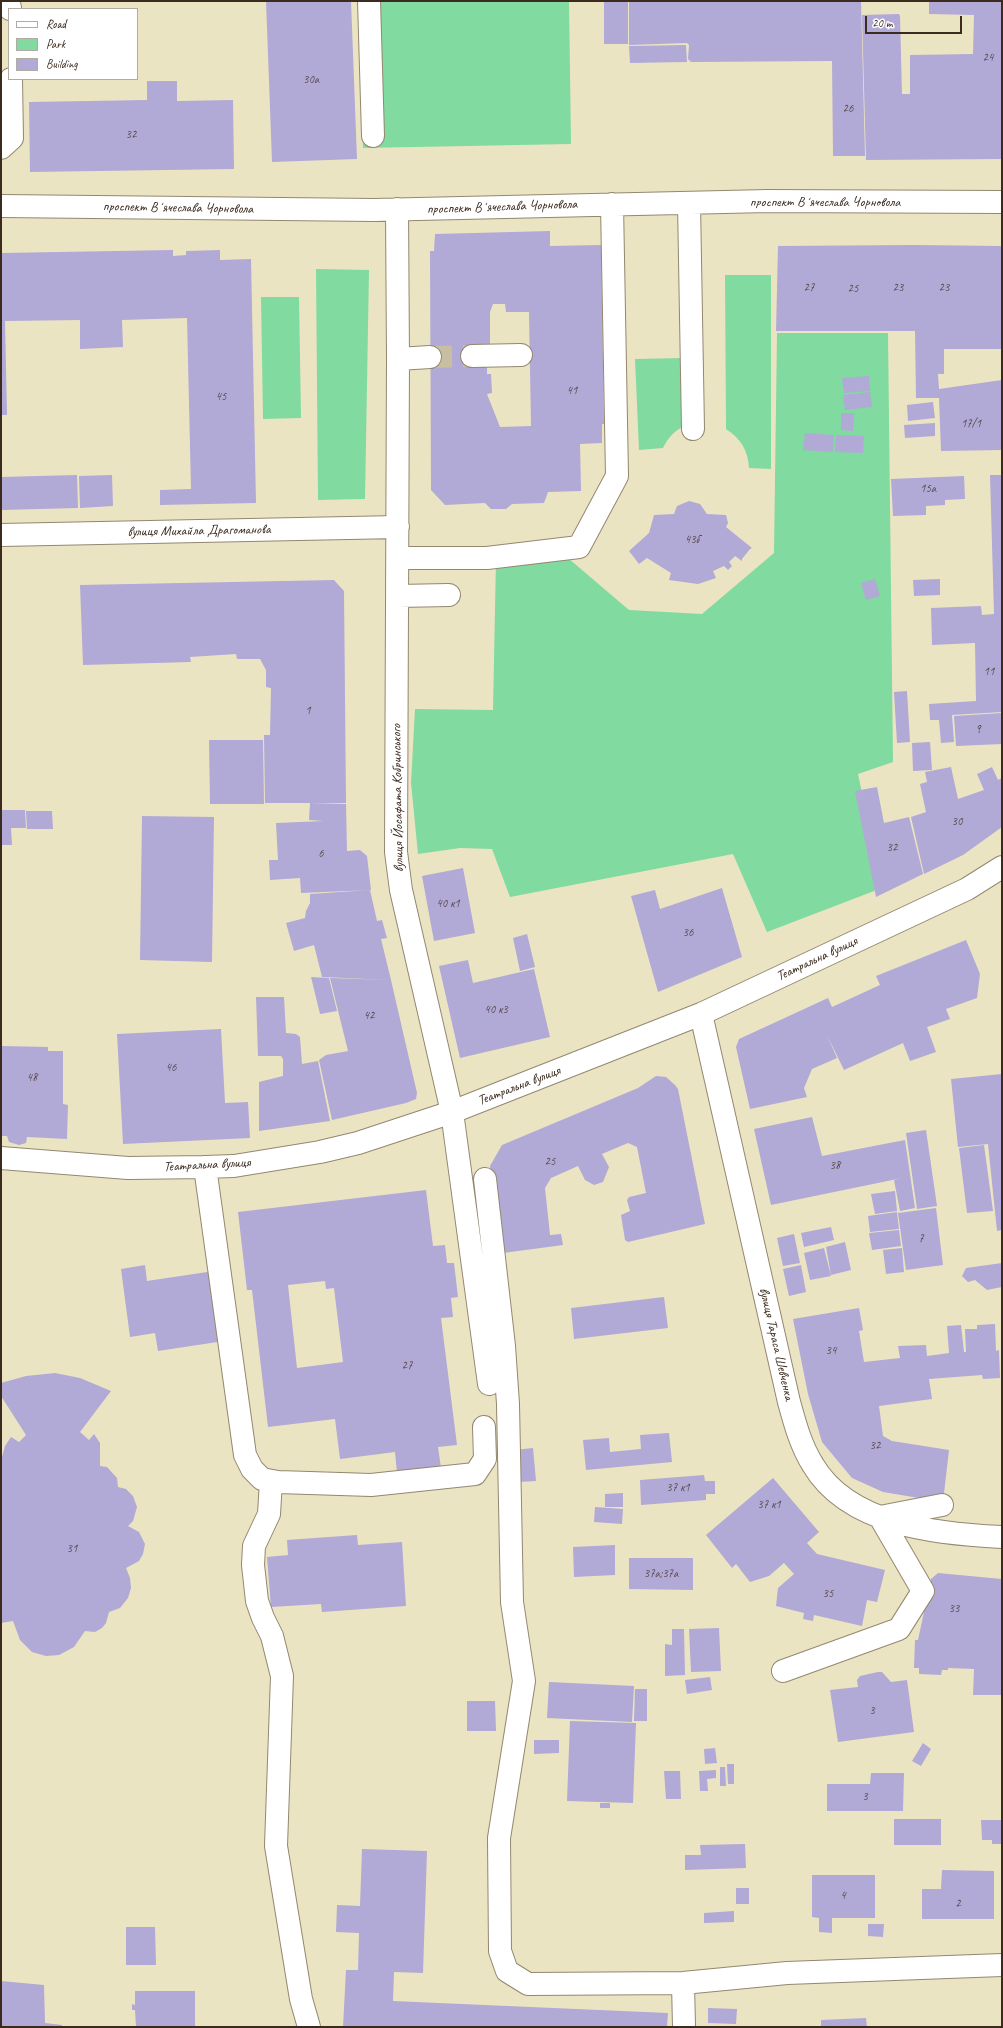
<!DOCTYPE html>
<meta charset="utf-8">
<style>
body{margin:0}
#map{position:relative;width:1003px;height:2028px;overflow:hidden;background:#ebe4c3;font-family:Caveat,sans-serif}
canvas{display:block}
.frame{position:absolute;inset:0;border:2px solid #3b2a1e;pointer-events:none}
.legend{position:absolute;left:8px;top:8px;width:130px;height:72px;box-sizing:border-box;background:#fff;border:1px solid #b1aaa5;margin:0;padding:5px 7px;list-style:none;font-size:12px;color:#3b2a1e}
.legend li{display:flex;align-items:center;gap:8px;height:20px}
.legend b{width:20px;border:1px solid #b1aaa5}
.scale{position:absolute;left:865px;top:16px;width:97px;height:18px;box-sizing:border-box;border:2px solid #3b2a1e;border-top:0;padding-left:5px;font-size:12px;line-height:14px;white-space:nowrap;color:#3b2a1e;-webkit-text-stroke:3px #fff;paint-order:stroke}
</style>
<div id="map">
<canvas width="1003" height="2028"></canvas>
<div class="frame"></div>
<ul class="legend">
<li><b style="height:5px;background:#fff"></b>Road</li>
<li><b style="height:11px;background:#81da9f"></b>Park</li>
<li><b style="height:11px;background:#b1a9d6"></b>Building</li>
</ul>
<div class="scale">20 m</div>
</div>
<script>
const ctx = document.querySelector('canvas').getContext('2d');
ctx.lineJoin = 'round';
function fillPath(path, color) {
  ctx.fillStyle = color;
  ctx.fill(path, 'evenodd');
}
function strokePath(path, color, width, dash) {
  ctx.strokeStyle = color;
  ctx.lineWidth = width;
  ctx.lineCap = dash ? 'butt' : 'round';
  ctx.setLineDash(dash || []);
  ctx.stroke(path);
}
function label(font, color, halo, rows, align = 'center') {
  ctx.font = font + ' Caveat,sans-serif';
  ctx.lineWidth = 3.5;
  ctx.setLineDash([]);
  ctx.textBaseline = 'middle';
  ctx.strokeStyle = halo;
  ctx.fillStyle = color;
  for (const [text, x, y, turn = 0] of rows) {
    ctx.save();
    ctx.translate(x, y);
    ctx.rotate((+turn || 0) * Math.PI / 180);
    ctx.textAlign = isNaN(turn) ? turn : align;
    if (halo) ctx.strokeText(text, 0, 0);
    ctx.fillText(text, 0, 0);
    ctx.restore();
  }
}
const green = new Path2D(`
 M359 1H569L571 144 363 148Z
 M316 269 369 270 365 499 318 500Z
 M725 275H771V469L749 468C748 450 741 439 726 429Z
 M261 297H299L301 418 263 419Z
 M777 333H888L893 762 858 774 882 888 767 932 733 854 510 897 492 849 460 848 418 854 411 783 415 709 493 710 496 559 568 558 629 610 702 614 774 553Z
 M684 358V426C674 431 668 438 663 448L639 450 635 359Z`);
const building = new Path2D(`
 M266 1H351L357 159 272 162Z
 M604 1H628V44H604Z
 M629 1H861L865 156H833L832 61 691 62 688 59 689 45 687 43 629 45Z
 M929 1H1002V159L866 160 862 15 899 14 900 16 902 94H910V104V55L973 54 974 15 929 14Z
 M686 45 687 62 630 63 629 46Z
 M147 81H177V101L233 100 234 169 30 172 29 102 147 100Z
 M550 231V246L601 245 604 424H602V443L580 444 581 491 548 492 544 503 512 504 506 509H491L485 503 445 505 431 490 430 251H434L435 234ZM493 304H505L506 312H529L531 426 500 427 487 394 492 393 491 374H487V366L490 345V312Z
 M914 245 1002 246V349H944V374H938L939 389 1002 380V450L941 451 939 398H916L915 331H776L778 246Z
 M173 250V256L186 255V251L220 250V260L251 259 256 503 160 505V490L191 489 187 318 122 320 123 347 80 349V320L5 321 7 415H1V253Z
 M869 376 870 391 844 393 842 378Z
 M870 392 872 407 845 410 843 395Z
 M933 402 935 418 908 421 907 405Z
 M841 413H854L853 431 841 430Z
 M935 423V436L905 438 904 425Z
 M805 433 834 435 833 452 803 450Z
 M836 435 864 436 863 453 835 452Z
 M77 475 78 508 1 510V477Z
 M112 475 113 506 80 508 79 476Z
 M990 475H1002V712L952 715 954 742 941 743 939 720H930L929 704 976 701 975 643 932 645 931 608 981 606 982 615 994 614Z
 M964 476 965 499 945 500V505L926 506V515L893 516 891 479Z
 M689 501 700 504 707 514 726 515 728 523 726 527 752 548 750 549 742 559V561L735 556 729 562 732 566 728 570 724 566 713 571 716 578 698 584 669 580 671 573 647 558 639 564 629 551 649 533 654 515 674 514 677 506Z
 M875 579 880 596 866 600 861 583Z
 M940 579V595L914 596 913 580Z
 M334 580 344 591 346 803H265L264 735H270L271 688 266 687V670L260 659H237L236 654 190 657 191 662 83 665 80 585Z
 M907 691 910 742 897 743 894 692Z
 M1002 713V744L956 746 954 716Z
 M209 740H263L264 804H210Z
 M930 742 932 770 913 771 912 743Z
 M951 767 958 799 984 790 977 774 992 767 998 780 1002 778V827L963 855 924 874 911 817 926 812 920 784 927 782 925 772Z
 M877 787 884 823 909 817 923 874 876 897 855 791Z
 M310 803 346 804 347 851 360 850 367 856 371 890 301 893 300 878 270 880 269 860H278L276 823 324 821 309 820Z
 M1 810H25L26 828H11L12 845H1Z
 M26 811H52L53 829H27Z
 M142 816 214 817 212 962 140 960Z
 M463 868 475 933 434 941 422 876Z
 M722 888 742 957 658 992 631 896 655 890 660 909Z
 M370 890 377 921 382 920 387 938 381 939 391 980 322 977 314 945 294 951 286 923 305 918 306 911 310 903V894Z
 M527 934 535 967 520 971 513 938Z
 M966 940 980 974 977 998 946 1009 950 1019 927 1027 936 1052 910 1061 903 1043 844 1070 827 1035 837 1058 812 1069 804 1088 807 1097 750 1109 736 1047 739 1039 828 998 832 1007 880 985 876 976Z
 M468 960 473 983 534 969 550 1037 460 1058 439 966Z
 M311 977 329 978 337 1011 320 1014Z
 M330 978 391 980 417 1093 416 1099 406 1103 332 1120 319 1060 326 1055 348 1051Z
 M256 997H284L286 1033 296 1034 300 1037 302 1064 318 1061 330 1121 259 1131V1082L283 1076V1059L281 1056H258Z
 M221 1029 225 1103 248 1102 250 1138 123 1144 117 1034Z
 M1 1046 48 1047V1051H63V1104L68 1105 67 1139 27 1137 26 1143 19 1145 9 1142 7 1136H1Z
 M1002 1074V1230L997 1231 988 1144 958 1147 951 1079Z
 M656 1076 666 1077 675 1085 678 1089 705 1224 628 1242 625 1240 621 1215 630 1211 627 1200 629 1197 646 1193 637 1147 628 1143 602 1154 609 1167 603 1182 594 1185 585 1180 578 1166 551 1178 545 1188 550 1235 561 1234 563 1245 503 1253 490 1166 502 1145 638 1088Z
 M812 1117 822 1156 905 1140 915 1208 900 1211 894 1180 902 1178 771 1205 754 1129Z
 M926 1130 937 1206 917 1209 906 1133Z
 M984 1145 993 1211 967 1213 959 1148Z
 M426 1190 433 1246 445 1245 447 1263H454L458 1297 451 1298 453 1317 441 1318 457 1445 438 1447 441 1468 397 1473 395 1452 340 1459 335 1419 268 1427 252 1290H247L238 1212ZM325 1281 326 1289 334 1288 343 1362 297 1368 288 1285Z
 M895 1191 897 1211 875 1214 871 1194Z
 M936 1208 943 1265 906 1270 898 1213Z
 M897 1212 899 1229 870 1232 868 1216Z
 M831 1227 834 1240 804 1247 801 1233Z
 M899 1230 901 1246 872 1250 869 1233Z
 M794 1234 800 1263 783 1266 777 1238Z
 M845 1242 851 1270 831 1275 826 1247Z
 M824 1248 831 1276 810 1280 804 1253Z
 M902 1248 904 1272 886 1274 883 1250Z
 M1002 1263V1287L987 1290 975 1280 968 1282 962 1276 966 1268Z
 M145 1265 147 1281 214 1271 224 1341 158 1351 155 1333 130 1337 121 1269Z
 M801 1265 806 1292 789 1296 783 1269Z
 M664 1297 668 1328 574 1339 571 1308Z
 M859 1308 863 1330 859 1331 864 1362 900 1358 898 1346 926 1345 927 1356 949 1353 947 1326 961 1325 964 1352H966L965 1329H977V1325L995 1324 996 1351 999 1350 1000 1378 983 1379 982 1375 929 1379 932 1399 879 1406 883 1436 892 1441 949 1450 943 1502 883 1492 852 1478 822 1442 808 1394 793 1319Z
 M55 1373 80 1378 111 1391 80 1432 89 1440 94 1434 100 1443V1466L107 1467 117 1478 118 1487 126 1489 133 1496 137 1507 133 1521 128 1526 139 1532 145 1544 143 1554 139 1561 126 1568 130 1578 131 1588 128 1598 120 1608 109 1612 106 1623 102 1628 95 1632 85 1631 74 1647 59 1655 46 1656 32 1652 20 1640 13 1621 1 1623V1461L5 1446 11 1437 19 1442 26 1435 1 1396V1383L26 1376Z
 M669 1433 672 1462 586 1470 583 1440 609 1438 610 1452 641 1449 640 1435Z
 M533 1448 536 1481 518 1482 515 1450Z
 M704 1475 705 1481H715V1494H706V1500L641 1505 640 1480Z
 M773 1478 819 1532 807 1543 817 1554 885 1570 877 1602 867 1600 862 1626 814 1615 813 1621 803 1619 804 1613 776 1606 778 1588 794 1574 784 1563 769 1576 750 1582 736 1564 732 1568 706 1535Z
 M623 1493V1507H605V1494Z
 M595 1507 623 1509 622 1524 594 1522Z
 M357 1535 358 1545 402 1542 406 1606 322 1612 321 1604 271 1607 267 1557 288 1555 287 1540Z
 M615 1545V1575L574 1577 573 1547Z
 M629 1558H693V1590L629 1589Z
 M938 1573 1002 1579V1695H973L974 1669 948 1668V1670H942L941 1675 919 1674V1668H914L915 1640H918L931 1579Z
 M719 1628 721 1671 691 1672 689 1629Z
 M672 1629H684L685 1675 665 1676V1644L672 1645Z
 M878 1672H882L891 1682 907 1680 914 1732 838 1742 830 1690 858 1687 857 1680 860 1676Z
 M710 1677 712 1690 687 1694 685 1680Z
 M549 1682 634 1686 632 1722 547 1718Z
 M635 1689H647V1721H634Z
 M467 1701H495L496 1731H467Z
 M570 1721 636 1723 633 1803 567 1801Z
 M534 1740H559V1753L534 1754Z
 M923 1743 931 1749 921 1766 912 1761Z
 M715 1748 717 1763 705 1764 704 1749Z
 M727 1764H734V1784H728Z
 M720 1767H725L726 1786H720Z
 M716 1770V1778L707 1779 708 1791H700L699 1771Z
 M664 1771H680L681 1799H666Z
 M871 1773H904L903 1811H827V1784H870Z
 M600 1803H610V1808H600Z
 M894 1819H941V1845H894Z
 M981 1820H1002V1844H992V1840H982Z
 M745 1844 746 1868 685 1870V1855H701L700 1845Z
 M362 1849 427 1851 423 1973 394 1972 393 2001 668 2013 667 2027H343L346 1970H358L359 1933 336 1932 337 1905 360 1906Z
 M942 1870 994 1871V1919H922V1889H941Z
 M812 1875H875V1918H832V1933L819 1932V1918L812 1917Z
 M736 1888H749V1904H736Z
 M734 1911V1922L704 1923V1913Z
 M868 1924H884L883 1937 868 1936Z
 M126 1927H155L156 1965H126Z
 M1 1981 44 1985 45 2023 62 2025V2027H1Z
 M135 1991H195V2027H136L135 2010H132V2004L135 2005Z
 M708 2008 737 2009 736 2024 708 2023Z
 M866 2018 867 2027H821V2020Z`);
const minorTunnel = new Path2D(`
 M430 357 472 356`);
const minor = new Path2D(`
 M369 1 373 136
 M10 7V9
 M1 148 12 138 11 79
 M689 203 693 429
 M1 206 374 210 768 201 1002 202
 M397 209 398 359
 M472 356 521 355
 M430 357 398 359 396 852 401 890 452 1112 489 1384
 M1 535 398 527
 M398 558H487L579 547 617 476 612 204
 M398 596 449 595
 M701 1014 789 1402C795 1424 801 1446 813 1465 849 1526 939 1534 1002 1537
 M1 1158 128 1168 205 1167 234 1166 320 1152 358 1143 452 1112 701 1014 967 889 1002 867
 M205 1167 245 1455 252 1469 262 1479 278 1482 371 1485 475 1474 485 1459 484 1427
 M485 1179 504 1346 508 1404 512 1602 524 1681 499 1838 500 1951 507 1971 528 1984 683 1983 787 1973 1002 1965
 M271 1481 269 1514 254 1546 253 1565 257 1601 263 1618 272 1636 282 1676 276 1846 301 1999 309 2027
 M783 1671 899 1629 923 1591 880 1517 942 1505
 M683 1983 684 2027`);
const numberNames = [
 ["24",988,58],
 ["30а",311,80],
 ["26",848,109],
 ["32",131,135],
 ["27",809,288],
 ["23",898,288],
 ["23",944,288],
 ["25",853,289],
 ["41",572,391],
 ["45",221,397],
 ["17/1",971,424],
 ["15а",928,489],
 ["43б",692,540],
 ["11",989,672],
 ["1",308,711],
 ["9",978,730],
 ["30",957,822],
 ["32",892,848],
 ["6",321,854],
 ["40 к1",448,904],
 ["36",688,933],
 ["40 к3",496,1010],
 ["42",369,1016],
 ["46",171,1068],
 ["48",32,1078],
 ["25",550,1162],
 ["38",835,1166],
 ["7",921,1239],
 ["34",831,1351],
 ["27",407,1366],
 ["32",875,1446],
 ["37 к1",678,1488],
 ["37 к1",769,1505],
 ["31",72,1549],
 ["37а;37а",661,1574],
 ["35",828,1594],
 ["33",954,1609],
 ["3",872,1711],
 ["3",865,1797],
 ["4",843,1896],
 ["2",958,1904]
];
const streetNames = [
 ["проспект Вʼячеслава Чорновола",825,202],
 ["проспект Вʼячеслава Чорновола",502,207,-2],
 ["проспект Вʼячеслава Чорновола",178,208,1],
 ["вулиця Михайла Драгоманова",199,531,-1],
 ["вулиця Йосафата Кобринського",398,798,-91],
 ["Театральна вулиця",817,959,-25],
 ["Театральна вулиця",519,1086,-21],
 ["Театральна вулиця",207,1165,-3],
 ["вулиця Тараса Шевченка",776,1344,77]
];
fillPath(green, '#81da9f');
fillPath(building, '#b1a9d6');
strokePath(minorTunnel, '#c8bfa2', 22, [22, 11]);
strokePath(minor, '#938770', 24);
strokePath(minor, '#fff', 22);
label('12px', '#584a4c', null, numberNames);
label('14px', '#3b2a1e', '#fff', streetNames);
</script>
